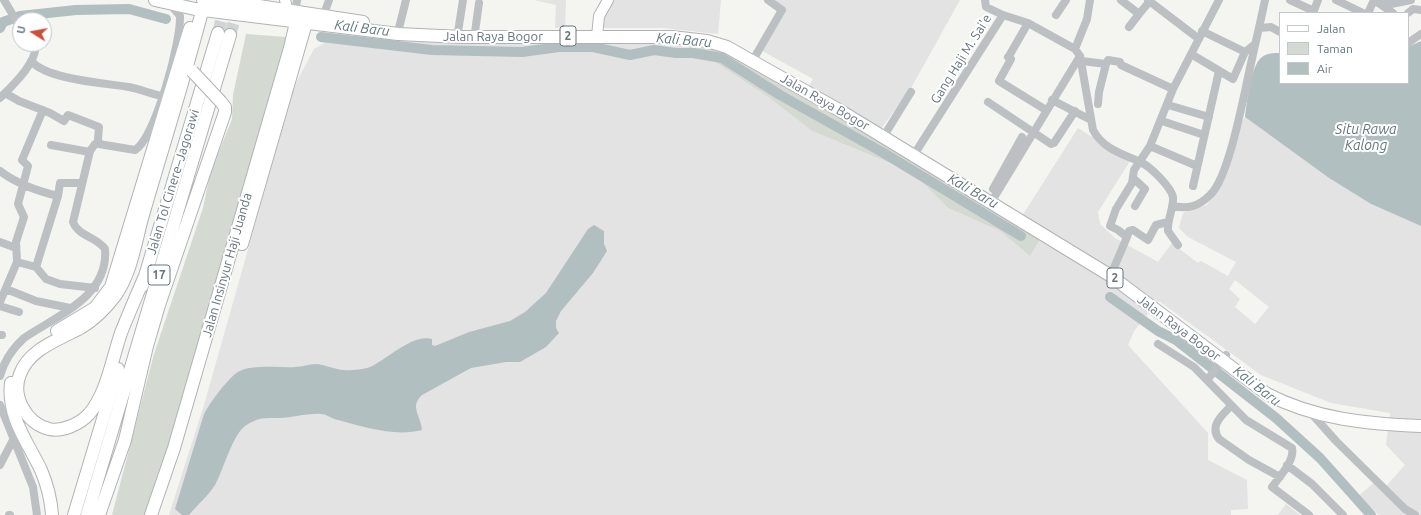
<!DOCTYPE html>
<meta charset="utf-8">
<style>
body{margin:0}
#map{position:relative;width:1421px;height:515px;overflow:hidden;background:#f4f4f1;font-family:Ubuntu,sans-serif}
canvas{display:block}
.legend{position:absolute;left:1279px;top:12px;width:130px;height:72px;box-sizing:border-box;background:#fff;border:1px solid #c2c8cb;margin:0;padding:5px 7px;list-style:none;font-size:12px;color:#67767e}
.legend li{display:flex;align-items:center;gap:8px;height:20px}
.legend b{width:20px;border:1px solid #c2c8cb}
.north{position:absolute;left:12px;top:12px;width:40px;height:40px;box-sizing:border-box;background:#fff;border:1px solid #c2c8cb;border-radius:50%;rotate:281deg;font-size:11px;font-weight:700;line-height:16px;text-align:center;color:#67767e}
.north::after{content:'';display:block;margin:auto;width:14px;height:18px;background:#cb503a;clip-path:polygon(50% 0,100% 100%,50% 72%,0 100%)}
</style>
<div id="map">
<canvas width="1421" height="515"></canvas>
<ul class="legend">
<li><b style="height:5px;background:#fff"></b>Jalan</li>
<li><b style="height:11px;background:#d4d9d1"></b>Taman</li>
<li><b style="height:11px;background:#b2bfc1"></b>Air</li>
</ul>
<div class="north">U</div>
</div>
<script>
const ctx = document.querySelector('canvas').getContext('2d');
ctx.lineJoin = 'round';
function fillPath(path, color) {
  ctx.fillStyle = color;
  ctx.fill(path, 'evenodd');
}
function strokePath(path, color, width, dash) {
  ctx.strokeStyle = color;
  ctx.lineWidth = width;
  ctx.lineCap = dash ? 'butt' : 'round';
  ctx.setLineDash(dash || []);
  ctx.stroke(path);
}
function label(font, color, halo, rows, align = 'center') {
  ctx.font = font + ' Ubuntu,sans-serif';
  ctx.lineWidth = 4;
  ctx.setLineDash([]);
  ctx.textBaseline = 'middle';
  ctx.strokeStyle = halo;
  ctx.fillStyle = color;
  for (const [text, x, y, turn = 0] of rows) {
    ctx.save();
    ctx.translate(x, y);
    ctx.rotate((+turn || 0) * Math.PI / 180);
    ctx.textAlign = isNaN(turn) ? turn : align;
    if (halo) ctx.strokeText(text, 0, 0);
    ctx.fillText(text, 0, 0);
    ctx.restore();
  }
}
const built = new Path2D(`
 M534 0H566L565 27 555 28 556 5Z
 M610 0H721L718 34 663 28H599Z
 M774 0H960L911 88 875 137 802 97 813 79 757 48 781 5Z
 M355 34 399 41 680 43 715 62 767 96 812 131 912 172 948 208 1000 231 1030 256 1040 240 1017 224 1078 128 1130 161 1098 212 1100 224 1115 238 1158 262 1172 243 1198 263 1201 261 1228 276 1236 262 1188 237 1179 228 1183 213 1207 205 1216 189 1235 131 1245 117 1329 178 1371 204 1421 226V515H1379L1358 496 1374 483 1382 491 1405 465 1386 445 1390 413 1331 403 1261 375 1159 301 1134 331 1128 345 1208 433V460L1247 480 1248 509 1231 510V515H169L204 405 294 87 314 49 326 42 352 45ZM1235 280 1269 307 1255 324 1235 307 1240 299 1229 289Z
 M1286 504 1300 515H1278Z`);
const green = new Path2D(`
 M246 34 286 37 274 90 159 483 148 515H112L154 354 203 208 210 174 232 119 233 95Z
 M681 43 728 49 802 97 875 137 1017 224 1040 240 1030 256 1000 231 948 208 912 172 812 131 767 96 715 62Z`);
const water = new Path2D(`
 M1421 41V226L1371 204 1329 178 1245 117C1247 103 1250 66 1262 57 1267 53 1274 53 1280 53V83H1408V47Z
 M594 225 604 231V244L607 251 593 273 561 311 556 321V328L559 333 546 347 520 362H506L471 368 422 395C409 407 421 415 422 430 396 437 364 427 338 420 332 419 327 414 321 414 307 413 293 418 279 418 265 418 258 417 245 426 232 436 223 471 215 485 208 496 197 505 189 515H182L175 509 204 414C209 404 228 378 238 372 251 364 281 368 295 367 303 367 309 364 316 364 328 365 339 372 352 370 357 370 365 369 370 367 386 360 413 333 432 339V345L435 346 469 332 510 321 525 312 546 293 588 229Z`);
const river = new Path2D(`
 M0 28 3 22 20 16 76 10 129 9 166 19
 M321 37 432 50 522 52 559 47H593L630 55 654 50 676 53H693L722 58 780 95 882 152 1021 236
 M1110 297 1158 331 1176 340 1276 418 1320 458 1371 515`);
const highwayTunnel = new Path2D(`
 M218 33 226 3
 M230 35 239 5`);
const minor = new Path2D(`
 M4 0 20 27
 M985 0 986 7 1003 15
 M1121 0 1139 14 1150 1
 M1148 0 1199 39
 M1290 0 1314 11
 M1336 0 1363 13
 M1374 0 1393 13
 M1383 0 1391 4 1411 0
 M295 12 297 0
 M1313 13 1318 0
 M1368 13 1374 0
 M1408 13 1413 9 1421 10
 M1056 15 1066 0
 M323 17 329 0
 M1028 23 1009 56 1008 57 1011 59 999 81 1046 110
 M1129 27 1139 14
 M399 28 406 0
 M1260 28 1271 27 1280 32
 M1202 31 1245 52
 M458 32 463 0
 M475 32 479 3
 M1408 43 1421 34
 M1075 49 1087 19 1090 0
 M1191 54 1233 79 1245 52 1255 44
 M753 60 782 10 768 0
 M31 61C48 80 105 83 129 87 140 89 151 94 162 96
 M1082 61 1106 64 1108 60 1120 62 1121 65 1173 89
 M5 93 19 101 50 113 64 121 68 115 99 127 98 139 99 144
 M0 98C11 87 39 61 35 44
 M1052 100 1091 120
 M988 102 1051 144 1054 143 1075 111
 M1098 104 1099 92 1106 64
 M1168 105 1209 117
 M1162 121 1204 135
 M887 131 911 92
 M51 145 90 152
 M1150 146 1197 166
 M917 150 1003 15 1028 23 1075 49 1080 56 1093 130C1103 149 1123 154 1140 162 1150 166 1171 187 1173 197 1174 208 1167 219 1168 231L1178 245
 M0 171C17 184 37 191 58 196L60 183H82
 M1133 178 1145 189 1135 206
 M1193 186 1219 71
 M993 189 1022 137
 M995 196 1080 56
 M1172 206C1188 209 1198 207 1210 195 1230 177 1245 88 1252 59 1256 40 1261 20 1265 0
 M1127 237 1129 231 1133 230 1148 240 1156 225 1168 222
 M0 242 16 248
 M17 262 36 267 46 279 60 284 95 288
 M36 267 58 196
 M1113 270 1127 237 1118 230 1110 226 1116 209 1132 183 1134 170 1150 146 1173 89 1219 0
 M6 289 36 301 70 308
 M0 302 17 262 16 242 24 217 18 204 28 166 22 160 43 110
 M0 306 19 312
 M0 335H2
 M1158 344 1194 367 1246 420 1292 448C1295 461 1279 477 1272 487L1309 515
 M0 376C4 361 12 349 24 338 56 316 109 297 105 249 97 237 78 236 73 222L90 151 95 144H99L135 150C156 137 181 41 180 16L170 4
 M1208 379 1226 355
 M0 405 33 487 37 515
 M1231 406C1222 415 1209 426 1219 439L1249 460 1280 477
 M1311 413 1336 441 1405 509 1415 515
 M0 465 13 440
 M1287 465 1312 484 1343 515
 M9 515H10`);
const major = new Path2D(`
 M285 0 288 11
 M597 36 599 16 608 0`);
const highway = new Path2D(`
 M155 0 195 9 398 34 462 37H672L707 41 727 47 839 110 1111 276 1267 394C1315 419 1367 424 1421 426
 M203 0 259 6 363 22
 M242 244 308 16
 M144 278C136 297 128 315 121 333 112 359 107 393 89 414 80 424 62 432 49 429 26 423 11 396 20 374 30 348 59 340 82 327 95 319 106 308 115 296 133 271 136 236 145 208 165 140 186 73 204 4
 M142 286 218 33
 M57 331 95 308 111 287 190 28
 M11 383C7 416 27 441 41 470 47 484 51 500 52 515
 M74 515 118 369
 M87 515 230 35
 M99 515 125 440 147 346 159 305 225 112V107L221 102
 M151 515 174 448 290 48 298 14`);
const highwayBridge = new Path2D(`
 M192 71 221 102`);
const shields = [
 [568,36,16],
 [159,275,22],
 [1115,278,16]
];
const shieldNames = [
 ["2",568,36],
 ["17",159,275],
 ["2",1115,278]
];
const streetNames = [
 ["Jalan Raya Bogor",493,37],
 ["Gang Haji M. Sai'e",961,59,-58],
 ["Jalan Raya Bogor",825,102,30],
 ["Jalan Tol Cinere–Jagorawi",173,182,-73],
 ["Jalan Insinyur Haji Juanda",227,265,-74],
 ["Jalan Raya Bogor",1179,328,37]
];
const waterNames = [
 ["Kali Baru",362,28,7],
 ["Kali Baru",684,40,5],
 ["Situ Rawa",1366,129],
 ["Kalong",1366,145],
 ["Kali Baru",973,191,30],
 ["Kali Baru",1257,386,38]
];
fillPath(built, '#e2e3e2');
fillPath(green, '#d4d9d1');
fillPath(water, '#b2bfc1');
strokePath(river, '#b2bfc1', 10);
strokePath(highwayTunnel, '#d1d4d4', 12, [12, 6]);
strokePath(major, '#b0b4b7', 12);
strokePath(highway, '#b0b3b6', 14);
strokePath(minor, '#bcc0c2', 8);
strokePath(major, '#fff', 10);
strokePath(highway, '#fff', 12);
strokePath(highwayBridge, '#b0b3b6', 14, []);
strokePath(highwayBridge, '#fff', 12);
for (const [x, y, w] of shields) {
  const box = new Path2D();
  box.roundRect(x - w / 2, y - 10, w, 20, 3);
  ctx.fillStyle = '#fff';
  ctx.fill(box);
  strokePath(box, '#67767e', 1);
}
label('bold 12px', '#67767e', null, shieldNames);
label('13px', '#67767e', '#fff', streetNames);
label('italic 14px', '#63777b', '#fff', waterNames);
</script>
